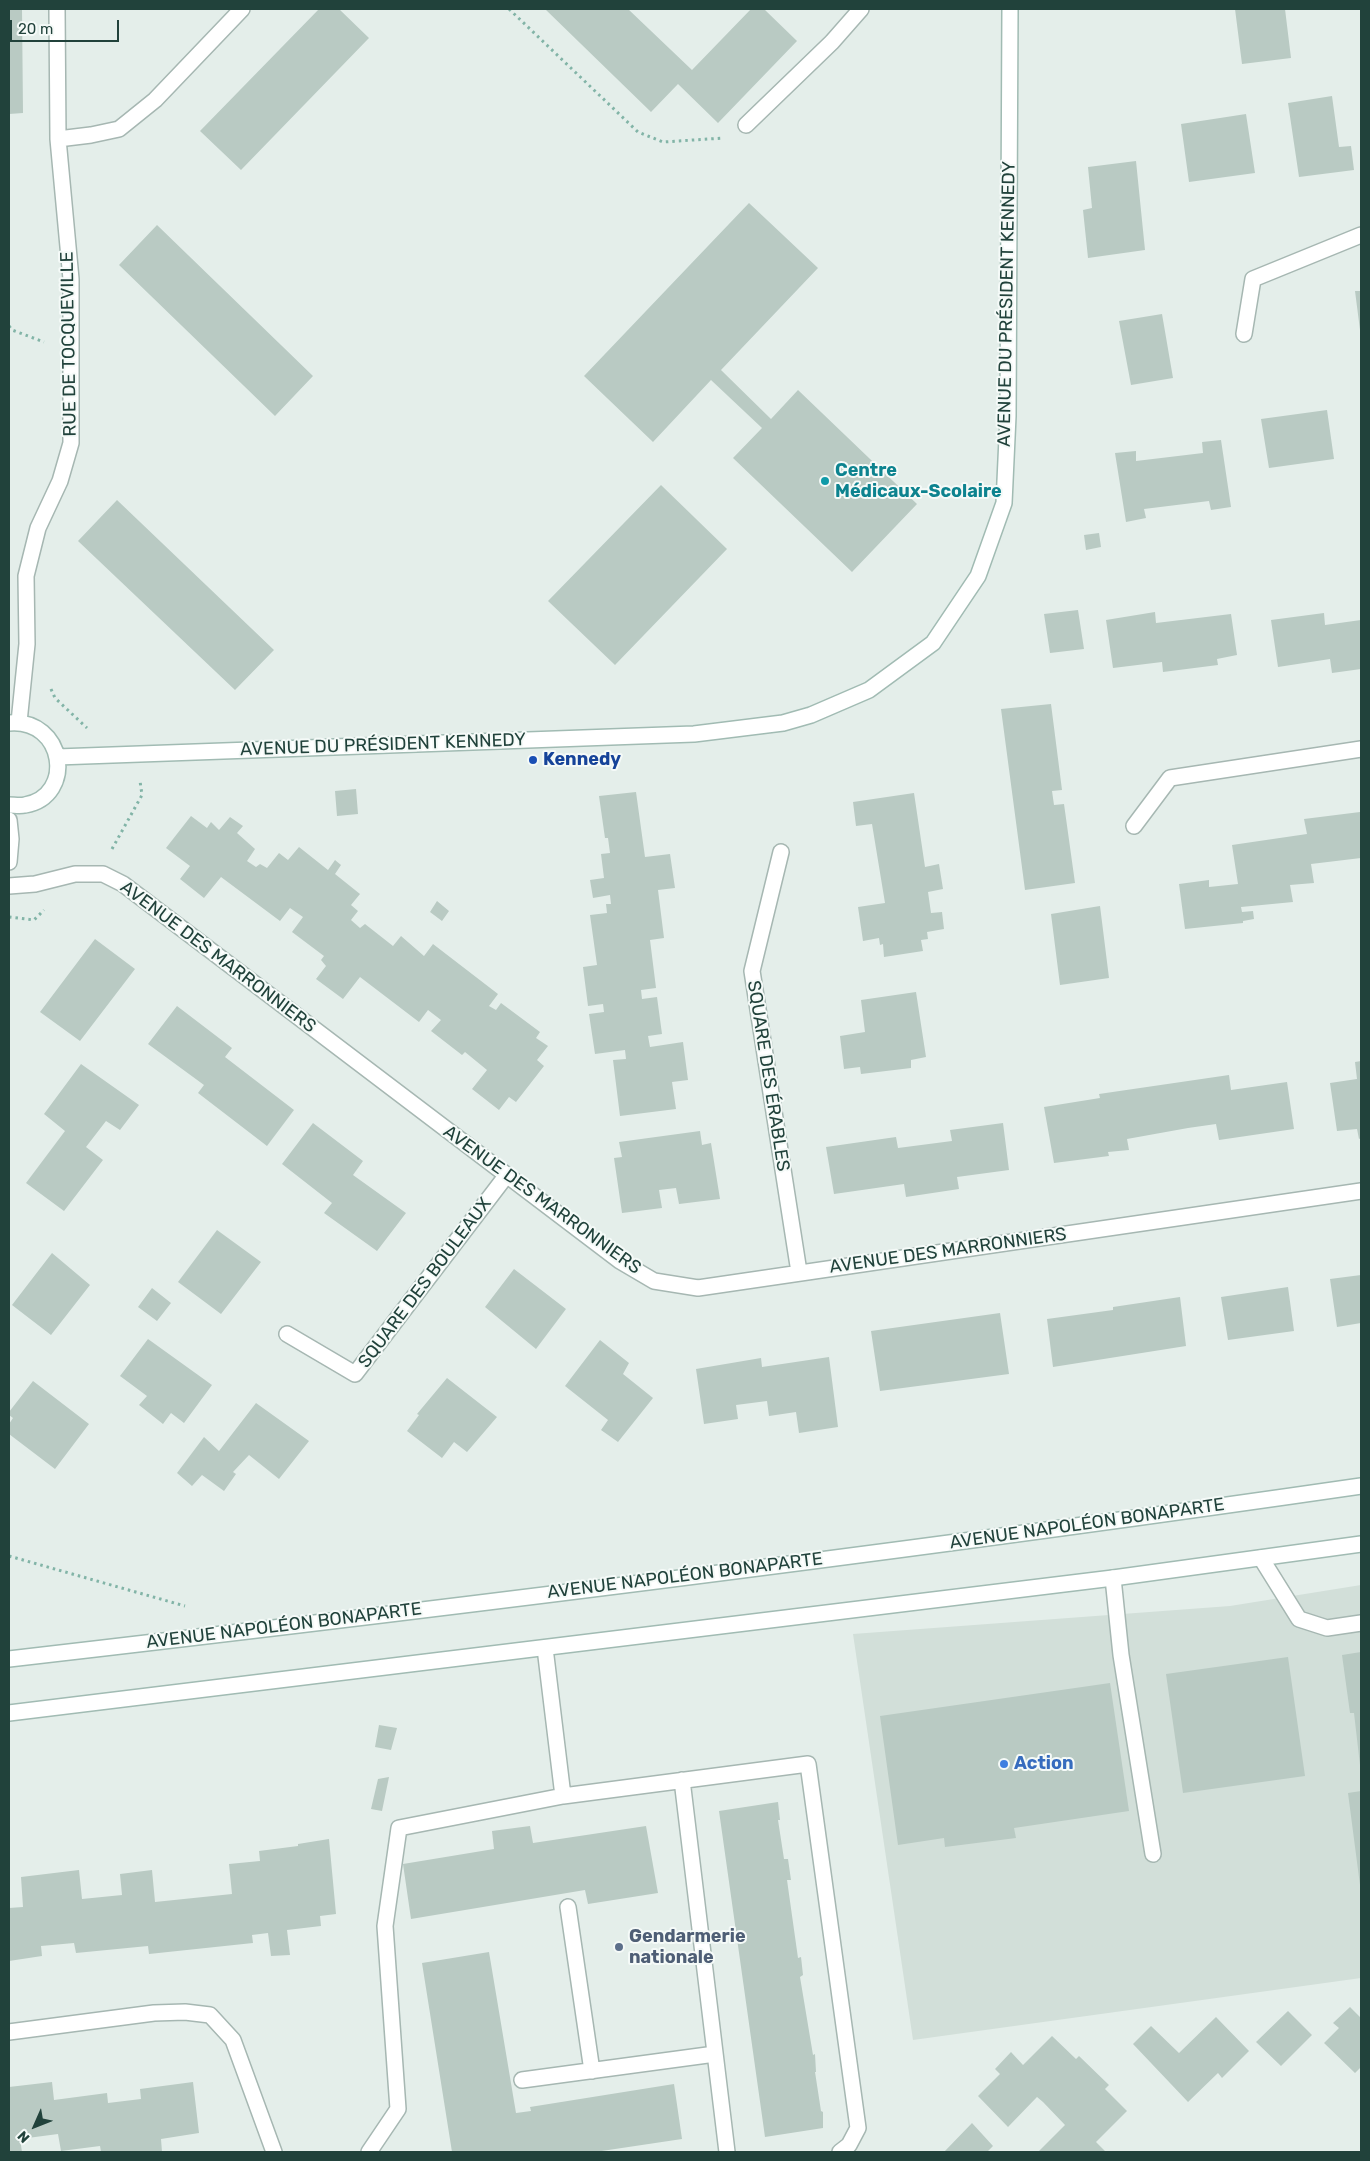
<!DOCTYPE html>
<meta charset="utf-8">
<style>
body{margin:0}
#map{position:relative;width:1370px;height:2161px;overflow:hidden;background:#e4eeea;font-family:Rubik,sans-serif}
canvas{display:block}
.frame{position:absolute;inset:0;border:10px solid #21423b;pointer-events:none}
.north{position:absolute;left:10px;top:2101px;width:50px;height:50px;-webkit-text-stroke:4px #f5faf8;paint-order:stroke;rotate:226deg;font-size:14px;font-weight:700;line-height:20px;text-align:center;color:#21423b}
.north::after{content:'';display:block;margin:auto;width:18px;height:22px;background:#21423b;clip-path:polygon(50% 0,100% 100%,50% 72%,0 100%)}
.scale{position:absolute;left:10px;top:20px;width:109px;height:22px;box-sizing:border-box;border:2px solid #21423b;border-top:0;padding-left:6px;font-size:15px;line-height:18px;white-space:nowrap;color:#21423b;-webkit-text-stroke:4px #f5faf8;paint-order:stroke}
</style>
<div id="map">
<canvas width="1370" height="2161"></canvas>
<div class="frame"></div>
<div class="north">N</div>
<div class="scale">20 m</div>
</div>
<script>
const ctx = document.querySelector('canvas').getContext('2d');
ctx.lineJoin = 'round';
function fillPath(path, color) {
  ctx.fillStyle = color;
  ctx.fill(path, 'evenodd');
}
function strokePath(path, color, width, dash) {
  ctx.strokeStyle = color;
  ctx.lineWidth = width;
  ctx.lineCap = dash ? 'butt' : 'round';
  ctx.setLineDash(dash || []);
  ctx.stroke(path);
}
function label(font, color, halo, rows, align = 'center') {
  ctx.font = font + ' Rubik,sans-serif';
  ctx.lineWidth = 4;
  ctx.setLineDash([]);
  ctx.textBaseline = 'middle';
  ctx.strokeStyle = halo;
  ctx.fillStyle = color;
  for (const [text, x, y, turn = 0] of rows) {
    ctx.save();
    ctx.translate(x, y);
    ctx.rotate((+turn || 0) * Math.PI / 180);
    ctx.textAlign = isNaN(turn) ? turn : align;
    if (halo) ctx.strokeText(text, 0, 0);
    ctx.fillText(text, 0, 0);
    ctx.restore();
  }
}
const built = new Path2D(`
 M1361 1585V1978L913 2040 853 1634 1230 1606Z`);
const building = new Path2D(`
 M9 9H22L23 113 9 114Z
 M319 9H339L369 38 241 170 200 131Z
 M545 9H628L692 70 751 9H764L797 41 718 123 678 84 651 112Z
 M1235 9H1285L1291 58 1242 64Z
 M1332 96 1339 147 1351 146 1354 170 1299 177 1288 103Z
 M1246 114 1255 173 1189 182 1181 124Z
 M1136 161 1145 250 1088 258 1083 210 1092 208 1088 167Z
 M749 203 818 268 721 370 771 419 798 390 917 504 852 572 733 458 762 428 711 380 653 442 584 376Z
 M157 225 313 376 275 416 119 265Z
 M1355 291H1361V330H1360Z
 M1162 314 1173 378 1131 385 1119 321Z
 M1327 410 1334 459 1269 468 1261 419Z
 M1221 440 1231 507 1211 510 1209 501 1144 509 1146 518 1126 522 1115 453 1136 451V461L1203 453 1202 442Z
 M661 485 727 549 615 665 548 601Z
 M117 500 274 650 235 690 78 541Z
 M1099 533 1101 547 1086 550 1084 535Z
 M1078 610 1084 649 1050 653 1044 614Z
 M1155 612 1156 623 1231 614 1237 655 1217 659 1218 665 1163 672 1162 662 1113 668 1106 620Z
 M1324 613 1325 625 1361 620V669L1332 673 1330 659 1278 667 1271 620Z
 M1051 704 1062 790 1052 791 1054 805 1064 804 1075 883 1025 890 1001 709Z
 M356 789 358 814 337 816 335 791Z
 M636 792 645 857 670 854 675 888 658 890 664 938 650 940 656 988 641 990 642 999 657 997 662 1034 648 1036 650 1047 683 1042 688 1080 672 1082 676 1109 620 1116 613 1060 626 1059 625 1050 595 1054 589 1014 604 1012 603 1004 588 1006 583 967 597 965 590 915 607 913 606 904H611L610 895 593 898 590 880 604 878 601 854 610 853 608 838H605L599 796Z
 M914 793 925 867 939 864 943 889 928 892 931 913 942 912 944 929 927 932 928 939 921 940 923 951 884 957 883 944 880 945 879 938 863 941 858 907 885 903 872 824 856 826 853 802Z
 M1360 812 1361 858 1311 864 1314 883 1290 885 1293 902 1241 907 1242 912 1253 911 1254 919 1243 921V923L1185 929 1179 884 1209 880V887L1238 884 1232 845 1307 834 1304 819Z
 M191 816 207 828 211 822 219 830 230 817 243 826 237 833 255 849 247 861 256 867 260 864 267 868 279 853 288 860 299 847 328 870 335 860 341 865 335 874 360 894 351 905 358 911 351 920 360 928 365 924 393 946 401 936 424 956 433 944 498 994 489 1006 496 1010 501 1003 540 1032 536 1038 548 1046 537 1060 544 1066 516 1102 509 1097 499 1110 472 1089 487 1070 465 1052 462 1055 431 1031 441 1020 428 1010 419 1022 360 977 343 999 316 979 326 966 321 960 324 956 292 932 303 917 290 908 280 921 221 877 204 898 180 879 190 866 166 848Z
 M437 901 449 911 442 921 430 912Z
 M1100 906 1109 978 1060 985 1051 914Z
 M95 939 135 969 80 1041 40 1012Z
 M916 992 926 1057 911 1060V1068L861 1074 860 1067 844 1069 840 1036 865 1032 861 1000Z
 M177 1006 232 1048 225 1057 294 1110 267 1146 198 1093 204 1085 148 1044Z
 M1361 1061V1138L1359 1139 1357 1129 1337 1131 1330 1083 1357 1079 1355 1062Z
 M81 1064 139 1105 120 1130 106 1121 86 1147 103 1160 64 1211 26 1183 65 1131 44 1114Z
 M1229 1075 1231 1090 1287 1082 1294 1129 1219 1140 1216 1124 1188 1128 1127 1139 1129 1150 1108 1152 1109 1156 1054 1163 1044 1107 1100 1098 1099 1094Z
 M313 1123 363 1161 353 1175 406 1213 377 1251 324 1213 332 1203 282 1164Z
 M1003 1123 1009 1170 957 1177 959 1189 906 1197 904 1184 834 1194 826 1147 896 1137 898 1148 952 1141 950 1130Z
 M700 1131 702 1145 711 1143 720 1199 679 1204 676 1188 659 1190 662 1208 622 1213 614 1158 622 1157 619 1142Z
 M217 1230 261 1262 221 1314 178 1282Z
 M52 1253 90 1285 51 1335 12 1305Z
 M514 1269 566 1309 536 1349 485 1307Z
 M1361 1275V1323L1337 1327 1330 1279Z
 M1288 1287 1294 1331 1228 1340 1221 1297Z
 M152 1288 171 1303 157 1321 138 1307Z
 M1180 1297 1186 1346 1053 1367 1047 1319 1113 1310V1307Z
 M1000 1313 1009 1374 880 1391 871 1331Z
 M148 1339 212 1385 184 1423 171 1413 163 1424 139 1405 147 1396 120 1376Z
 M600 1340 629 1363 623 1374 653 1398 618 1442 601 1430 608 1420 565 1386Z
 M829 1357 838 1427 799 1433 796 1412 769 1416 767 1401 736 1405 738 1419 704 1424 696 1369 761 1358 762 1367Z
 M447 1378 497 1417 467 1452 454 1442 442 1458 407 1431 419 1415 417 1414Z
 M33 1381 89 1424 55 1469 9 1434V1424L13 1418 9 1415V1412Z
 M256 1403 309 1441 279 1479 249 1455 233 1472 236 1474 224 1491 202 1475 192 1486 177 1473 204 1437 219 1451Z
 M1361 1652V1765H1360L1354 1713H1350L1342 1655Z
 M1288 1657 1305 1776 1183 1793 1166 1674Z
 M1110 1683 1129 1811 1014 1828 1016 1838 945 1847 944 1838 898 1845 880 1716Z
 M379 1725 397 1728 391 1750 375 1747Z
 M389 1777 382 1811 371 1809 378 1779Z
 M1361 1791V1885H1360L1348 1793Z
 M778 1802 780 1820H778L784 1859H788L791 1880H787L798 1958 801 1957 803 1975 800 1977 813 2055 815 2054 816 2072H815L821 2111 823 2112V2128L765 2137 719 1811Z
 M530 1826 533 1843 646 1826 658 1893 588 1904 585 1890 411 1919 403 1864 494 1849 492 1831Z
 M329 1839 336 1914 320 1916 321 1926 287 1930 290 1955 271 1956 268 1933 252 1935 253 1943 149 1954 148 1946 76 1953 74 1943 41 1946 42 1956 9 1961V1908L23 1907 21 1877 79 1870 82 1899 122 1895 120 1874 152 1870 155 1902 232 1894 229 1864 260 1861 259 1851 298 1846V1844Z
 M489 1952 516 2113 531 2111 530 2107 674 2084 682 2139 595 2152H452L422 1963Z
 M1350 2007 1361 2018V2067L1355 2073 1324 2043 1339 2028 1333 2023Z
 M1288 2011 1312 2035 1281 2066 1256 2042Z
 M1216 2017 1249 2051 1222 2078 1218 2073 1188 2102 1133 2044 1151 2026 1179 2053Z
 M1052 2036 1076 2059 1079 2056 1109 2085 1105 2089 1127 2111 1096 2142 1106 2152H1038L1065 2125 1043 2102 1037 2097 1008 2127 978 2096 1000 2074 995 2069 1011 2052 1023 2065Z
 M52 2082 54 2100 107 2093 108 2103 141 2099 140 2089 193 2082 199 2133 161 2139 162 2152H101L100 2146 61 2151 58 2134 20 2139 22 2152H9V2087Z
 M972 2123 993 2146 987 2152H944Z`);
const path = new Path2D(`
 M509 9 638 132 663 142 724 138
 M9 326 12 330 44 342
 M51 689 55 698 87 728
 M112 849 142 795 140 781
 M9 917 34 920 44 910
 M9 1556 185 1606`);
const lane = new Path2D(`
 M1261 1558 1299 1619 1327 1628 1361 1623
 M1113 1578 1121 1655 1153 1854
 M545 1648 563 1796 808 1764 858 2128 849 2145 840 2152
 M682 1780 727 2152
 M568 1907 592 2071
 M522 2080 715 2054
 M369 2152 398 2109 385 1926 399 1828 563 1796`);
const street = new Path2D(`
 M746 125 832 42 861 9
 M58 139 91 135 119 129 155 100 242 9
 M1244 334 1253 279 1361 235
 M19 722 27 644 26 576 38 528 60 481 71 443V279L58 139 57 9
 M9 820 11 839 9 862
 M1134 826 1170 778 1361 749
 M781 852 752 971 799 1272
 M9 886 35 884 75 874H103L123 884 620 1261 654 1281 698 1288 1361 1191
 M287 1334 355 1374 506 1176
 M9 2032 154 2013 185 2012 210 2015 233 2040 274 2152`);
const secondary = new Path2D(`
 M9 723C65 718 76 796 25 805 20 806 14 805 9 805
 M57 757 694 734 783 723 811 715 869 690 933 643 978 576 1004 503 1008 416 1010 9
 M9 1659C460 1607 912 1551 1361 1486
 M9 1713 1113 1578 1361 1544`);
const markers = [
 [825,481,5,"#0f9aa8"],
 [533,760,5,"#1a4fb4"],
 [1004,1764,5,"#3f7fe0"],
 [619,1947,5,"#5c6f8a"]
];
const streetNames = [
 ["AVENUE DU PRÉSIDENT KENNEDY",1007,304,-89],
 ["RUE DE TOCQUEVILLE",69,344,-91],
 ["AVENUE DU PRÉSIDENT KENNEDY",383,745,-2],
 ["AVENUE DES MARRONNIERS",218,957,37],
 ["SQUARE DES ÉRABLES",768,1076,81],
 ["AVENUE DES MARRONNIERS",542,1200,36],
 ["AVENUE DES MARRONNIERS",948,1251,-8],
 ["SQUARE DES BOULEAUX",425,1283,-53],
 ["AVENUE NAPOLÉON BONAPARTE",1087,1524,-8],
 ["AVENUE NAPOLÉON BONAPARTE",685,1576,-7],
 ["AVENUE NAPOLÉON BONAPARTE",284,1626,-7]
];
const cultureNames = [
 ["Centre",835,471],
 ["Médicaux-Scolaire",835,492]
];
const transitNames = [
 ["Kennedy",543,760]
];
const shopNames = [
 ["Action",1014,1764]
];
const serviceNames = [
 ["Gendarmerie",629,1937],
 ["nationale",629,1958]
];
fillPath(built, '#d2dfd9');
fillPath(building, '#b9cac3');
strokePath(lane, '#a6b7b2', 18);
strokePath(street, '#a6b7b2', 18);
strokePath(secondary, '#a1bbb3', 18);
strokePath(path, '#82b4a7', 3, [2.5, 4]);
strokePath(lane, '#fff', 15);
strokePath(street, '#fff', 15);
strokePath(secondary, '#fff', 15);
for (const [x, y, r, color] of markers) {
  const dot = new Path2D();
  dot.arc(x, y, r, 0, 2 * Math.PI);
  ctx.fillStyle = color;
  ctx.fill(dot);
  strokePath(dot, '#f5faf8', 2);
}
label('18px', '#21423b', '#f5faf8', streetNames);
label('bold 18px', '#0d838f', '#f5faf8', cultureNames, 'left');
label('bold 18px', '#164399', '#f5faf8', transitNames, 'left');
label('bold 18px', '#366cbe', '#f5faf8', shopNames, 'left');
label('bold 18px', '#4e5e75', '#f5faf8', serviceNames, 'left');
</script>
